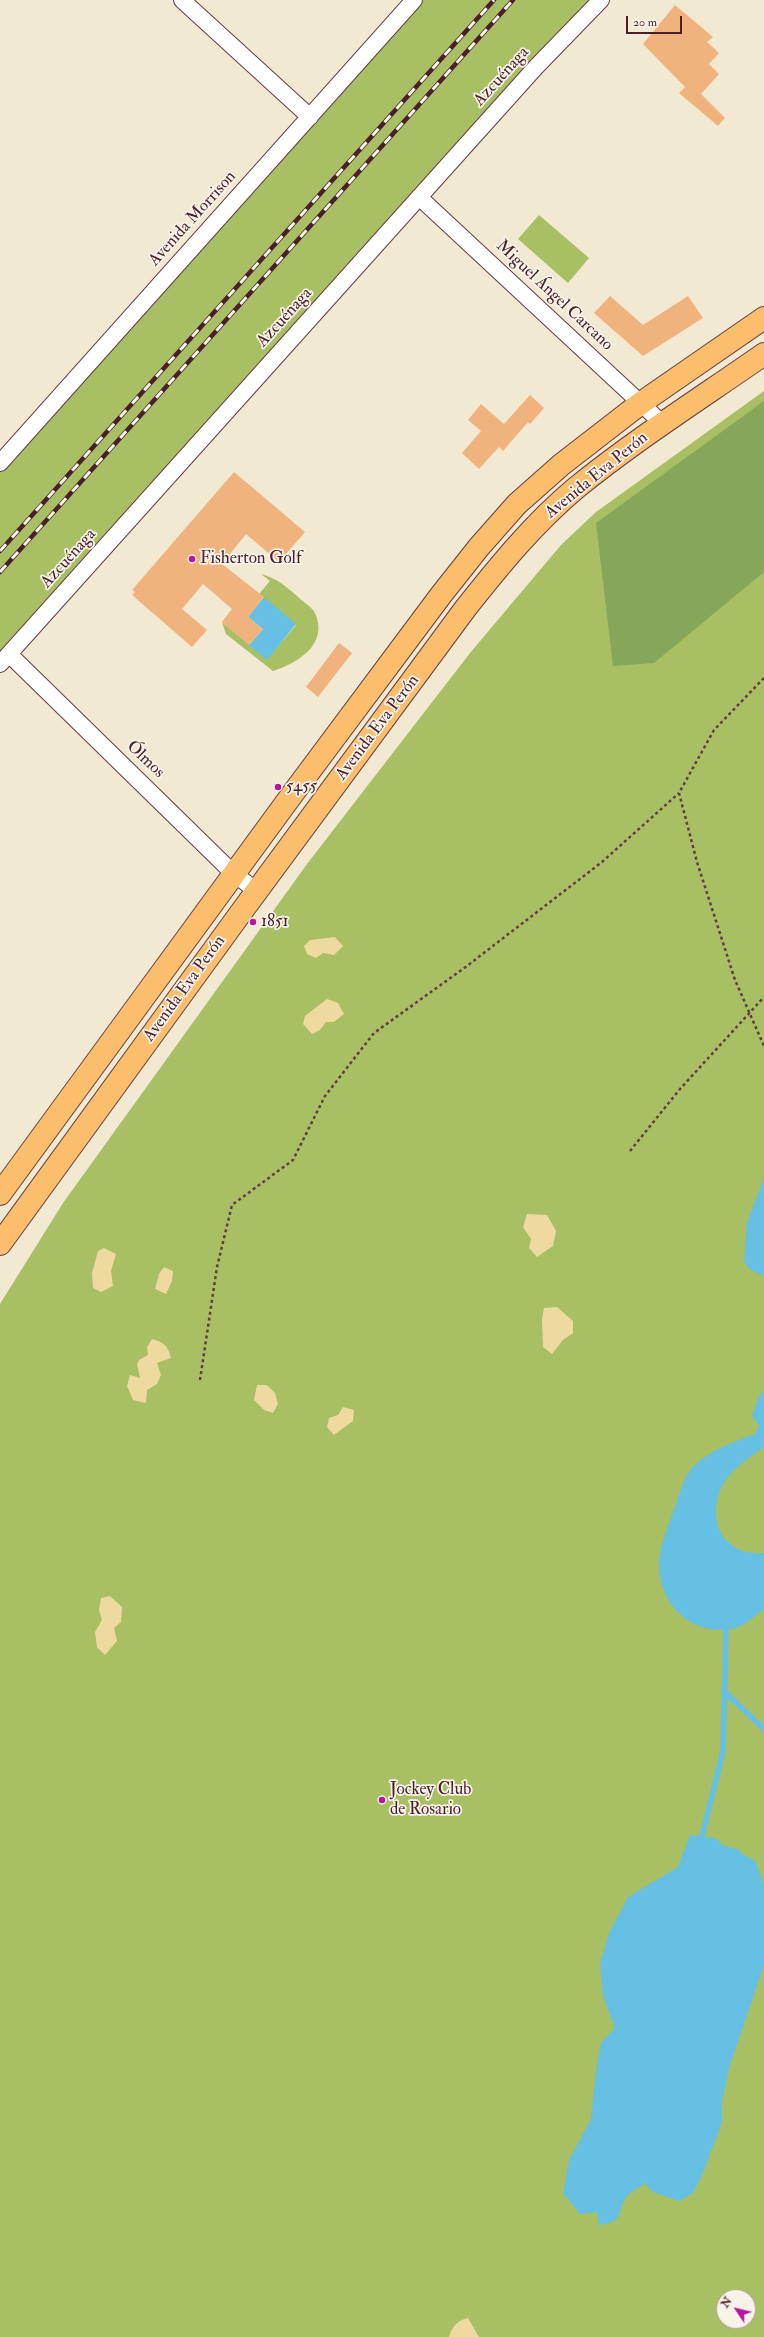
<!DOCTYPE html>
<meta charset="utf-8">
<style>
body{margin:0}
#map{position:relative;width:764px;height:2337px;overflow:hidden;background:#f1e9d2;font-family:"IM FELL Double Pica",serif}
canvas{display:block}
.north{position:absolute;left:716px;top:2289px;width:40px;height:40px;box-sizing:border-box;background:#f7f3e8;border:1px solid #b29e9c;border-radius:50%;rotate:305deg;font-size:11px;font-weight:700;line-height:16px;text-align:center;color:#4a1f2b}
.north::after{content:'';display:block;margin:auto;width:14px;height:18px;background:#b5179e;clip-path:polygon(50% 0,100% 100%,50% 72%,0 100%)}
.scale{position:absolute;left:626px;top:16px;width:56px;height:18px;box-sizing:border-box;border:2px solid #4a1f2b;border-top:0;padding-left:5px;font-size:12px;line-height:14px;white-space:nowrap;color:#4a1f2b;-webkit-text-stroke:3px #f7f3e8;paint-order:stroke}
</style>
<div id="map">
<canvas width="764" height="2337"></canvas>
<div class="north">N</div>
<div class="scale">20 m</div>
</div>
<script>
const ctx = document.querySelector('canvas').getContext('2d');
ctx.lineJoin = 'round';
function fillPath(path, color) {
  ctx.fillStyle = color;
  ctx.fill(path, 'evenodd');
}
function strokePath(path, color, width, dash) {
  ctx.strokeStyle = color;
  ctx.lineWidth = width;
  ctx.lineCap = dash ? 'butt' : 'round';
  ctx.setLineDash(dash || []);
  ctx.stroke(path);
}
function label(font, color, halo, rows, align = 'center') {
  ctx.font = font + ' "IM FELL Double Pica",serif';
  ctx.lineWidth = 3.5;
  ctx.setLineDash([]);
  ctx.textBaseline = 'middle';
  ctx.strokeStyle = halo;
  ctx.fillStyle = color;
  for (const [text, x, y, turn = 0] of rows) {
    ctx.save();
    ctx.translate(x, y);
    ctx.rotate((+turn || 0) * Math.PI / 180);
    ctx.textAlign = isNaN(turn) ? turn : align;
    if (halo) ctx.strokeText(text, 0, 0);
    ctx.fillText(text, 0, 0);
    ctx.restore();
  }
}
const green = new Path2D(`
 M414 0H601L0 664V463Z
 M539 215 589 258 568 283 518 239Z
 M764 391V2337H0V1304L63 1203 307 864 470 653 561 545 596 512ZM724 2297H748V2321H724Z
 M261 574C278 579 284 585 297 596 302 601 312 607 315 613 329 644 298 663 273 671L226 634 222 622 267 659 296 625 259 594 270 581Z`);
const forest = new Path2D(`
 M764 401V572L654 663 613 666 596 523Z`);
const sand = new Path2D(`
 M335 937 343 946 334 955 323 953 316 958 307 954 304 946 310 940Z
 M327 999 338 1003 344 1014 334 1022H326L320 1030 312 1034 303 1024 305 1016Z
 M527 1214 547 1215 556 1231 553 1246 537 1257 529 1248 531 1239 523 1227Z
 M104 1248 116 1254 111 1271 113 1286 101 1292 93 1288 92 1273 98 1251Z
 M164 1267 173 1271 172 1281 166 1294 155 1289 159 1274Z
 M557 1307 573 1321V1333L563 1340 552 1354 543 1347 542 1319 544 1308Z
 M152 1339C164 1342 168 1346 171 1358L157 1363 161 1375 157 1384 147 1390 146 1403 133 1400 127 1386 130 1375 140 1378 137 1364 139 1360 148 1355 147 1347Z
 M257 1385H267L275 1393 278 1404 273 1413 264 1410 254 1400Z
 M343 1407 354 1410 353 1421 334 1435 327 1427 329 1418 338 1415Z
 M110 1596 122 1607 121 1622 114 1628 117 1641 105 1655 97 1647 95 1632 102 1620 99 1610 101 1598Z
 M468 2318 479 2337H449C452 2326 458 2320 468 2318Z`);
const water = new Path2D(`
 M264 597 296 624 267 660 249 645 263 629 248 617Z
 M764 1178V1276L751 1270 744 1263 747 1222Z
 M764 1391V1447C749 1458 728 1471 720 1490 707 1524 725 1556 764 1553V1609C756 1615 745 1625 736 1628 694 1639 657 1604 659 1562 660 1545 670 1520 676 1504 680 1492 684 1477 692 1468 707 1451 735 1442 756 1433L759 1425 752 1416 759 1396Z
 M690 1835 715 1838 724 1846 738 1849 745 1856 755 1860 764 1885V1965L729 2068 722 2101V2122L703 2173 693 2193 679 2201 653 2192 645 2183C640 2187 628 2193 625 2199 616 2216 624 2221 599 2225L597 2212 580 2214 563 2193 569 2160 591 2119 596 2071 601 2043 615 2028 603 1996 600 1963 609 1933 628 1897 678 1867Z`);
const stream = new Path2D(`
 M724 1691 764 1729
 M702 1836 723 1751 726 1629`);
const building = new Path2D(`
 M675 5 713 37 707 42 719 53 709 64 719 74 701 94 725 118 718 126 679 93 685 87 643 44Z
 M610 296 643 325 688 296 703 318 643 356 594 313Z
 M530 395 544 408 530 424 528 422 503 451 499 447 479 469 462 453 481 431 468 420 481 404 504 424Z
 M234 472 305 532 279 562 246 534 222 564 264 597 248 617 263 629 249 645 222 622 232 609 203 584 182 609 207 630 192 647 132 595 135 592 132 590Z
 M339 643 352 653 318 697 306 687Z`);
const path = new Path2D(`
 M764 678 714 730 679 793 697 862 735 980 764 1046
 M630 1151 680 1089 764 997
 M200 1380 217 1267 232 1205 293 1160 325 1096 374 1033 463 969 602 862 679 793`);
const street = new Path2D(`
 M182 0 310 117
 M419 197 663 424
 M0 463 414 0
 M9 654 234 874 257 891
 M0 664 536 67 601 0`);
const primary = new Path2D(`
 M0 1194 291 796 441 595 479 547 517 504 561 465 641 403 764 318
 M0 1244 245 907 465 609C499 566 534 523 576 488 635 440 701 398 764 354`);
const rail = new Path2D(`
 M0 551 494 0
 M0 572 513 0`);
const markers = [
 [192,559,4,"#b5179e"],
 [278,787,4,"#b5179e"],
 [253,922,4,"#b5179e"],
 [382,1800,4,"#b5179e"]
];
const streetNames = [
 ["Azcuénaga",502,77,-48],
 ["Avenida Morrison",193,219,-48],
 ["Miguel Ángel Carcano",554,296,43],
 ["Azcuénaga",285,318,-48],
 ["Avenida Eva Perón",597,476,-39],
 ["Azcuénaga",69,559,-48],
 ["Avenida Eva Perón",378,728,-53],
 ["Ólmos",145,760,44],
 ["Avenida Eva Perón",185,989,-54]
];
const poiNames = [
 ["Fisherton Golf",200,559],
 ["5455",286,787],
 ["1851",261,922],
 ["Jockey Club",390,1790],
 ["de Rosario",390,1810]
];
fillPath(green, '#a8bf64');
fillPath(forest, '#86a65a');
fillPath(sand, '#eeda9e');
fillPath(water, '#65c0e3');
strokePath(stream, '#65c0e3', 5.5);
fillPath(building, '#f0b37d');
strokePath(street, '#633d44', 18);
strokePath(primary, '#633d44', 24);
strokePath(path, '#633d44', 2.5, [3, 3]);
strokePath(street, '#fff', 16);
strokePath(primary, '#fabe6d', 22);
strokePath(rail, '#4a1f2b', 4.5);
strokePath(rail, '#f7f3e8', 3, [9]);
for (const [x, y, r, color] of markers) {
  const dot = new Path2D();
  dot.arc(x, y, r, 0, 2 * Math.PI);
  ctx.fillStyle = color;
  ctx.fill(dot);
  strokePath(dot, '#f7f3e8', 1.5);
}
label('17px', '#4a1f2b', '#f7f3e8', streetNames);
label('17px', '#4a1f2b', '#f7f3e8', poiNames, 'left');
</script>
